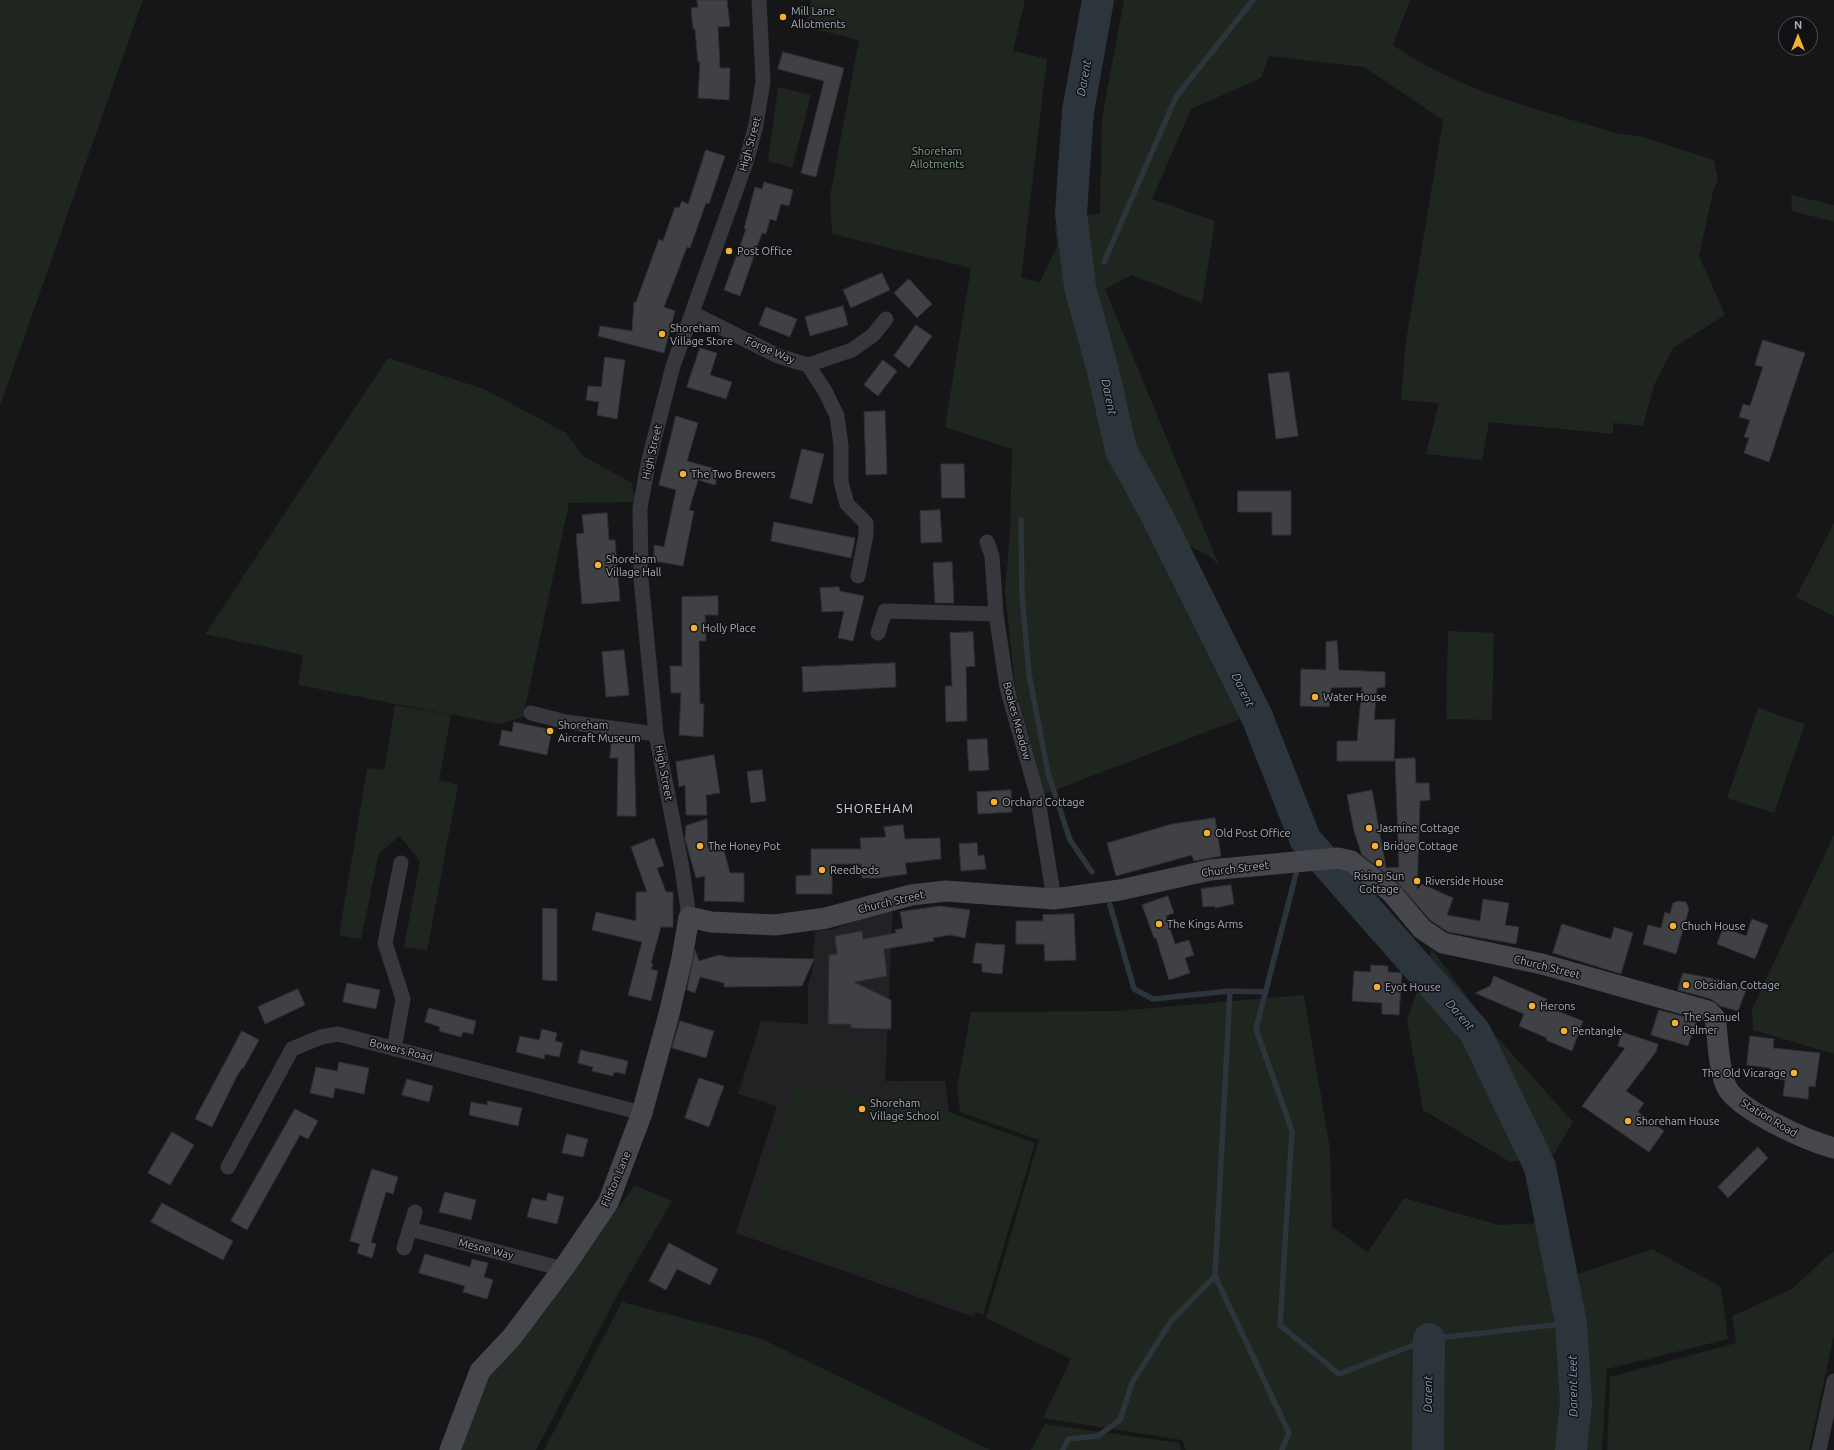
<!DOCTYPE html>
<style>
body{margin:0}
#map{position:relative;width:1834px;height:1450px;overflow:hidden;background:#161618;font-family:Ubuntu,sans-serif}
canvas{display:block}
.north{position:absolute;left:1778px;top:16px;width:40px;height:40px;box-sizing:border-box;background:#111113;border:1px solid #4d4f55;border-radius:50%;rotate:0deg;font-size:11px;font-weight:700;line-height:16px;text-align:center;color:#a8adb8}
.north::after{content:'';display:block;margin:auto;width:14px;height:18px;background:#f2b134;clip-path:polygon(50% 0,100% 100%,50% 72%,0 100%)}
</style>
<div id="map">
<canvas width="1834" height="1450"></canvas>
<div class="north">N</div>
</div>
<script>
const ctx = document.querySelector('canvas').getContext('2d');
ctx.lineJoin = 'round';
function fillPath(path, color) {
  ctx.fillStyle = color;
  ctx.fill(path, 'evenodd');
}
function strokePath(path, color, width, dash) {
  ctx.strokeStyle = color;
  ctx.lineWidth = width;
  ctx.lineCap = dash ? 'butt' : 'round';
  ctx.setLineDash(dash || []);
  ctx.stroke(path);
}
function label(font, color, halo, rows, align = 'center') {
  ctx.font = font + ' Ubuntu,sans-serif';
  ctx.lineWidth = 3;
  ctx.setLineDash([]);
  ctx.textBaseline = 'middle';
  ctx.strokeStyle = halo;
  ctx.fillStyle = color;
  for (const [text, x, y, turn = 0] of rows) {
    ctx.save();
    ctx.translate(x, y);
    ctx.rotate((+turn || 0) * Math.PI / 180);
    ctx.textAlign = isNaN(turn) ? turn : align;
    if (halo) ctx.strokeText(text, 0, 0);
    ctx.fillText(text, 0, 0);
    ctx.restore();
  }
}
const built = new Path2D(`
 M893 907 885 1081H945L949 1112 1027 1141 974 1317 736 1233 777 1106 738 1094 761 1021 808 1024V986L812 972 815 929 831 930Z`);
const green = new Path2D(`
 M0 0H143L0 406Z
 M811 0H1025L1013 51 1047 59 1021 278 1040 282 1057 246 1055 227 1058 217H1076L1100 213 1102 118 1124 0H1410L1393 45C1460 92 1542 110 1619 134L1640 136 1714 160 1718 180 1713 192 1699 256 1725 315 1673 348 1654 385 1643 426 1613 423V434L1489 422 1482 460 1426 454 1439 403 1401 400 1406 341 1443 120 1364 67 1269 56 1261 78 1191 109 1152 199 1215 221 1202 303 1132 275 1105 289 1219 565 1209 556 1179 541 1127 444 1096 314V290L1072 289 1095 369 1113 454 1147 517 1245 717 1045 794 1015 687 1005 591 1010 532 1012 449 945 427 971 268 832 234 830 196 859 40 806 27Z
 M778 87 811 95 792 168 768 161Z
 M1791 195 1834 205V222L1792 211Z
 M388 358 484 389 566 433 583 456 632 483 635 502 569 503 523 717 500 724 298 685 303 655 205 634Z
 M1834 523V616L1796 597Z
 M1448 631 1494 633 1492 720 1446 719Z
 M395 705 451 715 439 780 458 785 427 951 404 947 420 861 400 836 379 853 361 939 339 935 367 768 384 770Z
 M1758 708 1805 724 1774 813 1727 798Z
 M1834 835V1054L1753 1030 1752 1009Z
 M1432 949 1496 1036 1573 1122 1554 1154 1510 1162 1423 1110 1407 1020Z
 M1304 995 1330 1149 1332 1227 1368 1252 1404 1198 1499 1225 1559 1222 1571 1276 1652 1249 1721 1287 1728 1339 1607 1369 1602 1450H1186L1182 1440 1043 1418 1071 1359 986 1318 1039 1140 960 1112 957 1087 971 1012 1116 1011Z
 M797 1082 817 1083 889 1106 896 1084 904 1085 933 1107 1035 1143 983 1315 747 1233Z
 M635 1185 672 1201 619 1292 536 1450H459L487 1378 561 1287Z
 M1832 1252H1834V1335L1809 1450H1607L1610 1377 1736 1343 1732 1316 1792 1289Z
 M622 1302 762 1339 990 1450H544Z
 M1045 1424 1179 1443 1181 1450H1031Z`);
const stream = new Path2D(`
 M1104 262 1176 97 1253 0
 M1021 520 1022 596 1029 674 1048 773 1070 840 1092 872
 M1301 857 1305 839
 M1298 866 1256 1029 1292 1131 1280 1325 1339 1374 1429 1339 1571 1323
 M1110 905 1134 989 1153 999 1230 991 1266 992
 M1230 991 1215 1276 1289 1433 1282 1450
 M1063 1450 1068 1439 1098 1436 1120 1420 1132 1383 1171 1321 1215 1276`);
const river = new Path2D(`
 M1098 0 1078 111 1071 213 1080 287 1103 371 1121 450 1155 512 1257 717 1305 839 1475 1032 1540 1167 1571 1323 1576 1402 1571 1450
 M1428 1450 1429 1339`);
const building = new Path2D(`
 M697 0H727L730 26 718 27 720 68H730L729 100 698 98 700 62H698L695 29H693L691 8 698 7Z
 M783 52 844 68 816 177 801 173 824 81 778 69Z
 M706 150 725 156 709 204 706 203 690 248 687 247 664 307 675 311 664 353 598 336 600 326 632 331 634 302H636L659 239 663 241 675 207 679 208 682 201 688 204Z
 M764 182 793 190 789 206 781 204 776 221 770 219 766 234 762 233 740 296 724 290 746 229H744L755 187 762 189Z
 M882 273 890 290 851 308 843 290Z
 M909 279 932 304 917 318 894 293Z
 M843 306 848 325 810 336 805 317Z
 M766 307 797 319 790 337 759 325Z
 M916 325 932 336 909 368 894 356Z
 M1763 340 1805 353 1769 462 1744 453 1749 438 1744 437 1750 420 1739 417 1743 404 1750 406 1763 367 1755 365Z
 M700 348 717 353 710 375 732 382 726 399 687 387Z
 M605 357 625 360 617 419 597 415 599 402 586 400 588 386 601 387Z
 M883 360 897 371 878 396 864 385Z
 M1289 372 1298 436 1276 439 1268 374Z
 M885 411 887 474 866 475 864 412Z
 M676 416 698 423 687 461 719 470 715 485 698 480 689 510 694 511 683 566 654 561V545L664 547 676 490 659 485Z
 M802 449 824 454 812 504 790 498Z
 M941 464H964L965 498H942Z
 M1238 491H1291V535H1272V512H1238Z
 M940 510 942 542 921 543 920 511Z
 M607 513 609 540H615L620 601 582 604 576 534 584 533 582 515Z
 M774 522 855 538 851 558 771 541Z
 M952 562 954 603H935L933 563Z
 M839 587 840 591 864 596 853 641 838 638 844 611 822 612 820 588Z
 M718 596V615H705L706 641H699L700 704H704L703 737 679 735 681 693H671L670 666H682V597Z
 M973 632 975 666 966 667 967 721 946 722 945 686H952L950 633Z
 M1337 641 1339 670 1385 672V687L1377 688 1374 720 1395 719 1394 761H1337V741H1357L1362 687 1331 688 1329 707 1300 706 1301 669 1326 670V642Z
 M624 650 629 695 606 697 602 652Z
 M895 663 896 687 803 692 802 667Z
 M514 722 552 730 547 755 499 745 502 730 512 732Z
 M612 737 634 740 636 816H617L618 758H610Z
 M987 739 989 770 969 771 967 740Z
 M714 755 720 793 706 795 707 815H686L685 785 679 787 676 762Z
 M1415 758 1416 783H1429L1430 800 1420 801 1417 890 1422 884 1453 898 1447 915 1480 921 1483 899 1509 903 1505 925 1519 927 1516 944 1448 932 1430 920 1398 883 1362 855 1354 831 1347 795 1372 790 1386 868 1399 867 1395 759Z
 M762 770 766 801 751 803 747 772Z
 M1011 790 1012 812 978 814 977 792Z
 M1215 818 1221 856 1194 861 1192 855 1116 876 1107 843 1172 824Z
 M707 819 708 848 722 844 730 873H744V902L704 901 705 876 696 878 685 839 686 826Z
 M903 825 905 839 940 838 941 859 905 863 907 874 878 878H862L861 864H832V894H796V876L811 875V849H861L860 838 886 837 884 827Z
 M654 838 664 866 657 868 666 892H673V927H661L651 963 653 964 651 969 658 971 651 1001 628 995 642 942 592 930 596 912 636 921V892H647L631 847Z
 M977 843 978 856 984 855 986 869 961 871 959 844Z
 M1231 885 1234 904 1215 908V906L1203 907 1201 889Z
 M1168 896 1174 913 1166 916 1175 944 1189 940 1194 955 1185 958 1190 973 1169 980 1156 938H1154L1142 905Z
 M1679 901 1686 902 1689 909 1676 954 1643 944 1648 925 1661 928 1665 912 1670 914 1673 903Z
 M940 906 970 910 965 938 950 935 933 938 934 941 884 949 887 976 854 982 891 1000V1029L851 1028V1024H828L829 955 837 954 835 936 862 931 863 939 896 933 895 930 903 928 900 912Z
 M543 908 557 909V981L543 980Z
 M1074 914 1076 960 1045 961 1044 944H1016V921H1043V915Z
 M1752 919 1768 925 1755 959 1717 944 1723 928 1746 936Z
 M1562 924 1611 939 1614 927 1633 933 1621 974 1553 953Z
 M976 943 1005 945 1002 974 982 972V964L973 963Z
 M695 950 699 961 719 955 727 957 814 959 802 986 724 987V983L700 977 695 993 687 990Z
 M1371 965 1388 966V972L1402 973 1399 1015 1382 1014V1003L1352 1001 1354 971 1370 972Z
 M1683 973 1722 980 1746 990 1738 1011 1720 1006 1711 999 1678 990Z
 M1494 976 1547 999 1544 1006 1583 1021 1572 1051 1546 1040 1547 1038 1519 1026 1524 1014 1475 993 1490 986Z
 M347 983 380 990 376 1009 343 1002Z
 M298 989 305 1005 265 1024 258 1007Z
 M429 1008 476 1021 473 1034 463 1032 461 1037 439 1031 440 1027 425 1022Z
 M1659 1010 1697 1020 1688 1046 1651 1035Z
 M680 1021 714 1031 706 1058 672 1048Z
 M542 1029 557 1033 555 1041 563 1043 559 1057 545 1054 544 1059 516 1052 520 1036 539 1040Z
 M242 1031 259 1040 243 1069 242 1068 237 1076 212 1127 195 1119Z
 M1622 1032 1658 1044 1656 1052 1626 1091 1644 1103 1638 1112 1664 1131 1649 1152 1582 1106 1625 1048 1618 1046Z
 M1750 1036 1774 1039 1773 1048 1820 1053 1815 1087 1809 1086 1808 1099 1783 1096 1785 1080 1769 1078 1770 1068 1747 1065Z
 M581 1050 628 1061 625 1074 614 1072 613 1076 592 1071 593 1067 578 1063Z
 M339 1062 369 1068 364 1094 335 1088 333 1098 310 1093 316 1067 337 1071Z
 M699 1078 724 1086 709 1127 685 1118Z
 M407 1079 433 1086 429 1102 402 1095Z
 M488 1101 522 1108 518 1126 469 1115 471 1102 487 1105Z
 M295 1109 318 1121 308 1139 300 1135 247 1230 231 1221Z
 M172 1132 194 1145 170 1185 148 1173Z
 M567 1134 588 1139 583 1157 562 1153Z
 M1758 1147 1768 1158 1728 1198 1718 1187Z
 M372 1169 398 1177 393 1194 386 1192 371 1242 376 1244 372 1258 357 1253 360 1244 350 1241Z
 M445 1192 476 1200 471 1220 439 1212Z
 M548 1193 564 1197 557 1224 527 1217 532 1198 546 1201Z
 M162 1203 233 1241 223 1260 151 1222Z
 M669 1243 718 1269 710 1285 677 1269 666 1290 649 1281Z
 M425 1254 470 1267 472 1259 488 1263 484 1277 493 1280 487 1299 463 1292 465 1286 419 1273Z`);
const street = new Path2D(`
 M692 313 778 356 808 365 852 350 873 335 886 319
 M808 365 825 391 837 416 841 445V482L847 504 866 523V535L858 576
 M987 542 992 556 996 614 1007 688 1037 794 1054 899
 M878 633 885 611 996 614
 M531 713 566 722 656 734
 M689 917 682 868 656 734 641 579 640 508 649 459 673 366 746 162 756 125 763 81 759 0
 M394 1049 403 999 385 943 401 863
 M228 1167 292 1049 321 1037 338 1034 642 1113
 M410 1229 563 1269
 M404 1248 415 1212
 M1819 1450 1834 1381`);
const secondary = new Path2D(`
 M450 1450 480 1371 512 1337 563 1269 608 1203 642 1113 669 1014 682 958 689 917 711 922 775 925 826 918 911 895 946 891 1054 899 1120 890 1210 870 1338 858 1351 861 1391 892 1422 929 1443 943 1542 964 1708 1011 1714 1017 1716 1024C1718 1042 1719 1069 1726 1086 1737 1110 1808 1141 1834 1148`);
const markers = [
 [783,17,4,"#f2b134"],
 [729,251,4,"#f2b134"],
 [662,334,4,"#f2b134"],
 [683,474,4,"#f2b134"],
 [598,565,4,"#f2b134"],
 [694,628,4,"#f2b134"],
 [1315,697,4,"#f2b134"],
 [550,731,4,"#f2b134"],
 [994,802,4,"#f2b134"],
 [1369,828,4,"#f2b134"],
 [1207,833,4,"#f2b134"],
 [700,846,4,"#f2b134"],
 [1375,846,4,"#f2b134"],
 [1379,863,4,"#f2b134"],
 [822,870,4,"#f2b134"],
 [1417,881,4,"#f2b134"],
 [1159,924,4,"#f2b134"],
 [1673,926,4,"#f2b134"],
 [1686,985,4,"#f2b134"],
 [1377,987,4,"#f2b134"],
 [1532,1006,4,"#f2b134"],
 [1675,1023,4,"#f2b134"],
 [1564,1031,4,"#f2b134"],
 [1794,1073,4,"#f2b134"],
 [862,1109,4,"#f2b134"],
 [1628,1121,4,"#f2b134"]
];
const poiNames = [
 ["Mill Lane",791,11],
 ["Allotments",791,24],
 ["Post Office",737,251],
 ["Shoreham",670,328],
 ["Village Store",670,341],
 ["The Two Brewers",691,474],
 ["Shoreham",606,559],
 ["Village Hall",606,572],
 ["Holly Place",702,628],
 ["Water House",1323,697],
 ["Shoreham",558,725],
 ["Aircraft Museum",558,738],
 ["Orchard Cottage",1002,802],
 ["Jasmine Cottage",1377,828],
 ["Old Post Office",1215,833],
 ["The Honey Pot",708,846],
 ["Bridge Cottage",1383,846],
 ["Reedbeds",830,870],
 ["Rising Sun",1379,876,"center"],
 ["Cottage",1379,889,"center"],
 ["Riverside House",1425,881],
 ["The Kings Arms",1167,924],
 ["Chuch House",1681,926],
 ["Obsidian Cottage",1694,985],
 ["Eyot House",1385,987],
 ["Herons",1540,1006],
 ["The Samuel",1683,1017],
 ["Palmer",1683,1030],
 ["Pentangle",1572,1031],
 ["The Old Vicarage",1786,1073,"right"],
 ["Shoreham",870,1103],
 ["Village School",870,1116],
 ["Shoreham House",1636,1121]
];
const streetNames = [
 ["High Street",750,144,-75],
 ["Forge Way",770,350,23],
 ["High Street",652,452,-77],
 ["Boakes Meadow",1017,721,75],
 ["High Street",664,773,79],
 ["Church Street",1235,869,-7],
 ["Church Street",891,902,-13],
 ["Church Street",1547,967,14],
 ["Bowers Road",401,1050,14],
 ["Station Road",1769,1118,31],
 ["Filston Lane",616,1179,-67],
 ["Mesne Way",486,1249,14]
];
const parkNames = [
 ["Shoreham",937,151],
 ["Allotments",937,164]
];
const waterNames = [
 ["Darent",1084,78,-80],
 ["Darent",1109,397,78],
 ["Darent",1243,690,64],
 ["Darent",1460,1015,49],
 ["Darent Leet",1573,1386,-91],
 ["Darent",1428,1394,-89]
];
const quarterNames = [
 ["SHOREHAM",875,809]
];
fillPath(built, '#222225');
fillPath(green, '#1e261f');
strokePath(stream, '#2c353c', 5.5);
strokePath(river, '#2c353c', 32);
fillPath(building, '#404145');
strokePath(building, '#303034', 1);
strokePath(street, '#37383d', 15);
strokePath(secondary, '#45474d', 21);
for (const [x, y, r, color] of markers) {
  const dot = new Path2D();
  dot.arc(x, y, r, 0, 2 * Math.PI);
  ctx.fillStyle = color;
  ctx.fill(dot);
  strokePath(dot, '#111113', 1.5);
}
label('11px', '#a8adb8', '#111113', poiNames, 'left');
label('11px', '#a8adb8', '#111113', streetNames);
label('11px', '#7fa381', '#111113', parkNames);
label('italic 12px', '#7f9bb3', '#111113', waterNames);
ctx.letterSpacing = '1px';
label('13px', '#c9ccd4', '#111113', quarterNames);
ctx.letterSpacing = '0px';
</script>
